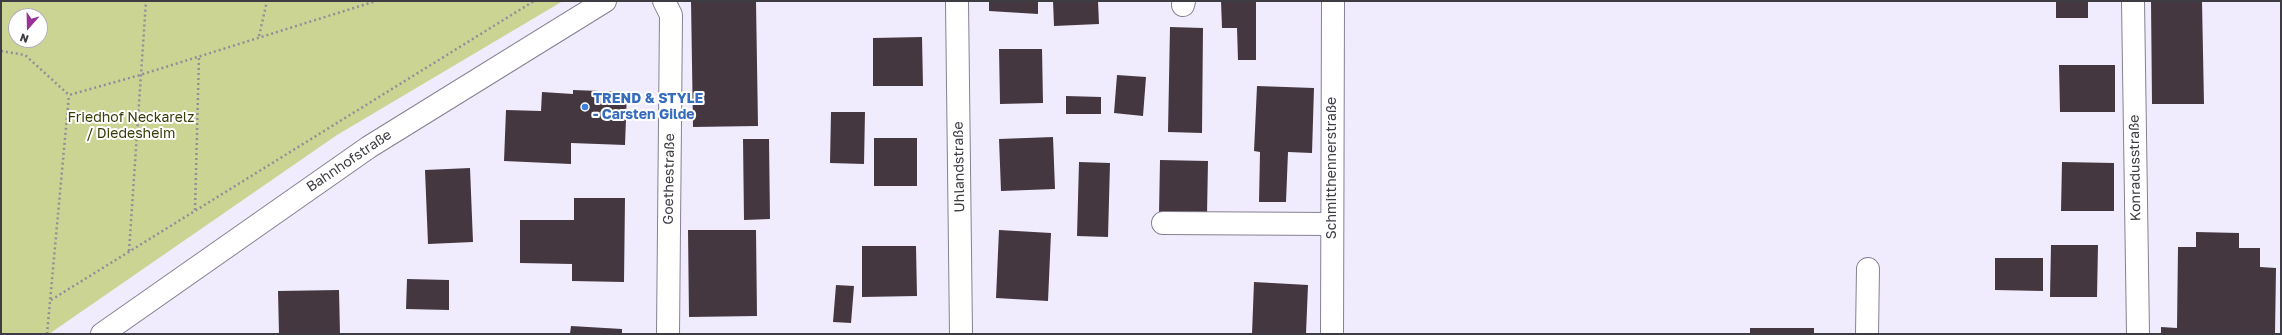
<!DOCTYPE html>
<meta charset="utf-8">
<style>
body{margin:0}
#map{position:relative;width:2282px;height:335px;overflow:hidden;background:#f0ecfe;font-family:"Golos Text",sans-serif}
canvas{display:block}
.frame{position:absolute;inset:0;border:2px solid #3d3c43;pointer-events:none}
.north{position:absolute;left:8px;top:8px;width:40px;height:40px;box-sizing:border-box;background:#fff;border:1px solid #b1b1b4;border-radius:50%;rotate:200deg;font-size:11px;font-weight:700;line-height:16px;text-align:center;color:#3d3c43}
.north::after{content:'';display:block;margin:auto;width:14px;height:18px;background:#983296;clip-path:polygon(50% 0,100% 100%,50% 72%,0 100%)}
</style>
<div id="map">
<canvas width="2282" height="335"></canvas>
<div class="frame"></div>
<div class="north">N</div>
</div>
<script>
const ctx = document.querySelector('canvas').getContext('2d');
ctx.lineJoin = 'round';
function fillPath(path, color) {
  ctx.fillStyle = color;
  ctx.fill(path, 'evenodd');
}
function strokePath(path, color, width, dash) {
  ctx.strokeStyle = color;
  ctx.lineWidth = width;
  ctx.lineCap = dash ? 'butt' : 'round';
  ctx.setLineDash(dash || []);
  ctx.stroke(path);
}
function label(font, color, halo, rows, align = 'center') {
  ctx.font = font + ' "Golos Text",sans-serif';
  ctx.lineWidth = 4;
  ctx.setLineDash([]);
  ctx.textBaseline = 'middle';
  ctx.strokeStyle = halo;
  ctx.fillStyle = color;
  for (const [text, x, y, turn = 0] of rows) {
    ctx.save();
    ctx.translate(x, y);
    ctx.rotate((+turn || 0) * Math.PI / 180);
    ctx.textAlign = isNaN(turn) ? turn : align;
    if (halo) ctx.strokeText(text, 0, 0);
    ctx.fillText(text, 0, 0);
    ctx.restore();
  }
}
const green = new Path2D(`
 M1 1H563L337 135 49 334H1ZM16 16H40V40H16Z`);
const building = new Path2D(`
 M691 1H756L758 126 693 127Z
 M989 1H1038V14L989 11Z
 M1053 1H1098L1099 24 1054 26Z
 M1221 1H1256V60H1238L1237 28H1222Z
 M2056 1H2088V18H2056Z
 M2151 1H2202L2204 104H2152Z
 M1170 27 1203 28 1202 133 1168 132Z
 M922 37 923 86H873V38Z
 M999 49H1042L1043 103 1000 104Z
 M2059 65H2115V112H2060Z
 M1117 75 1146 77 1143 116 1114 113Z
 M1257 86 1314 88 1312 153 1288 152 1286 202H1259L1260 152 1254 151Z
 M573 90 627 92 625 145 571 143V164L504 161 506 110 541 111 542 92 573 94Z
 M1066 96 1101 97V114H1066Z
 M831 112H865L864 164 830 163Z
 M1053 137 1055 189 1001 191 999 139Z
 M874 138H917V186H874Z
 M743 139H769L770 219 744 220Z
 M1160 160 1208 161 1207 215 1159 214Z
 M1079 162 1110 163 1108 237 1077 236Z
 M2062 162 2114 163V211H2061Z
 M470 168 473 242 428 244 425 170Z
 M574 198H625L624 282 572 281V264L520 263V220H574Z
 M688 230H756L757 316 689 317Z
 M999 230 1051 233 1048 301 996 298Z
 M2196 232 2239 233V248H2260V267L2276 268 2275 334H2161V327L2177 328 2178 247H2196Z
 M2051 245H2098L2097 297H2050Z
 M862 246H916L917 296 862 297Z
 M1995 258H2043V291L1995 290Z
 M407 279 449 280V310L406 309Z
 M1254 282 1308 285 1306 334H1252Z
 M836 285 854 286 851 323 833 322Z
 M339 290 340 334H279L278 291Z
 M571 326 622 329V334H570Z
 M1750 328H1814V334H1750Z`);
const path = new Path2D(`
 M259 36 267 1
 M1 51 25 55 69 95 140 75 376 1
 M195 210 199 57
 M129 251 146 1
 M51 300 534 1
 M47 334 69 95`);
const minor = new Path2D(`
 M664 1 671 15 668 334
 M957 1 961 334
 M2133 1 2138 334
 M1183 5 1184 1
 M1163 223 1331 224
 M102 334 369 147 605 1
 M1332 334 1333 1
 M1867 334 1868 269`);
const markers = [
 [585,107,4,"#3f7fe0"]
];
const shopNames = [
 ["TREND & STYLE",593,99],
 ["- Carsten Gilde",593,115]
];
const parkNames = [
 ["Friedhof Neckarelz",131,118],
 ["/ Diedesheim",131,134]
];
const streetNames = [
 ["Bahnhofstraße",349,161,-34],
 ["Uhlandstraße",959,167,-91],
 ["Schmitthennerstraße",1332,168,-90],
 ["Konradusstraße",2135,168,-91],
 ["Goethestraße",669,179,-89]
];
fillPath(green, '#ccd493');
fillPath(building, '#453740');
strokePath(minor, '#858191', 24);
strokePath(path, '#918e9a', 2.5, [2, 3]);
strokePath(minor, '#fff', 22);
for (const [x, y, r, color] of markers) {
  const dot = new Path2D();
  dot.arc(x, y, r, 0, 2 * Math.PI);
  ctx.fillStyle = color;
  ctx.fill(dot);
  strokePath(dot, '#fff', 1.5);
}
label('bold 14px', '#366cbe', '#fff', shopNames, 'left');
label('14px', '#383c07', '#fff', parkNames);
label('14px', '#3d3c43', '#fff', streetNames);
</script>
